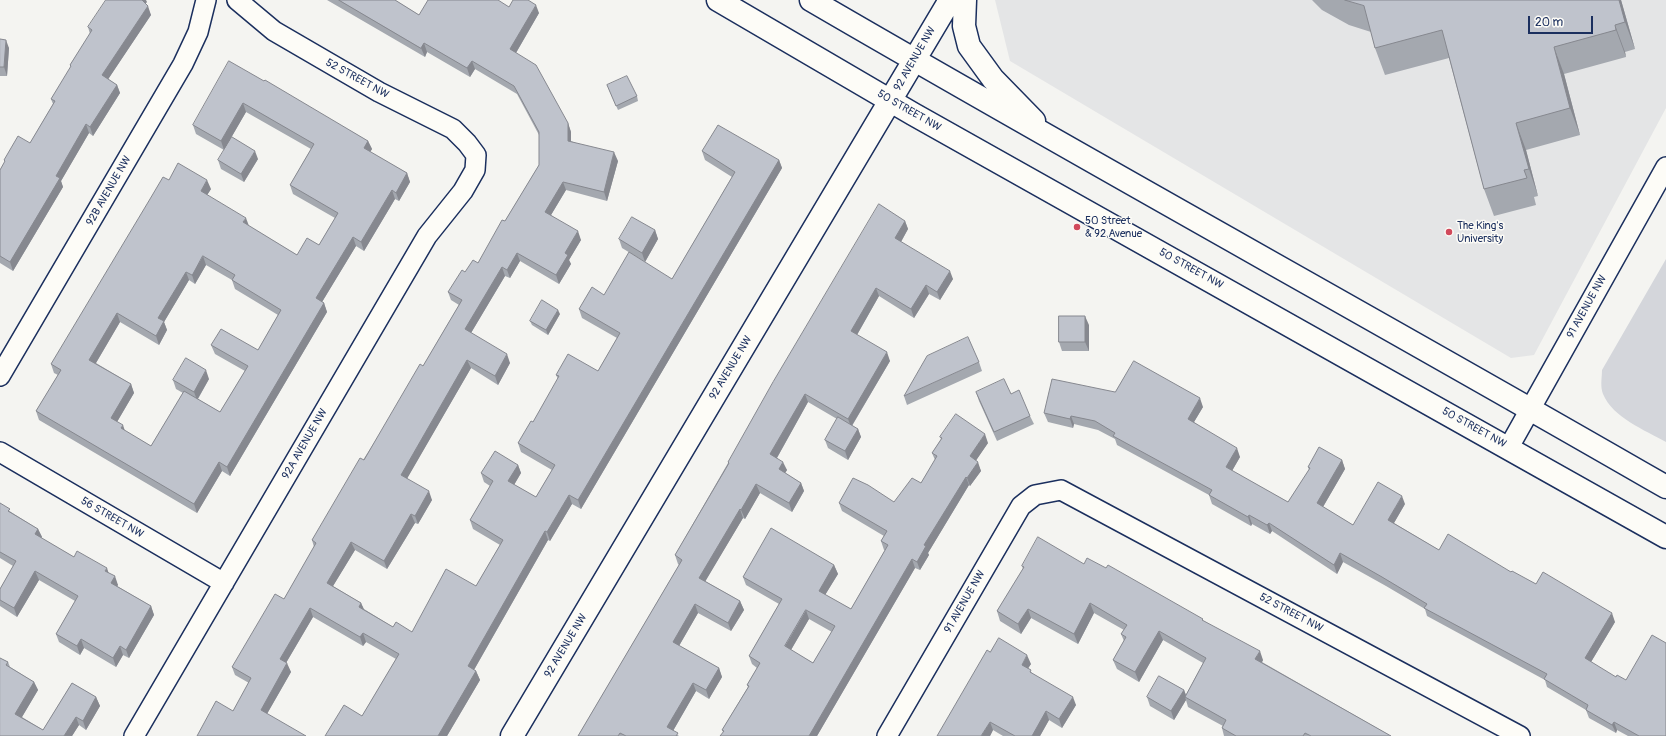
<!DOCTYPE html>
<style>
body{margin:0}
#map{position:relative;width:1666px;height:736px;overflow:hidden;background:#f4f4f1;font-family:Pangolin,sans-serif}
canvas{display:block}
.scale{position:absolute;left:1528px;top:16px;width:65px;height:18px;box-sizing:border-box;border:2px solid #1b2f5e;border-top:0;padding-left:5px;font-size:12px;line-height:14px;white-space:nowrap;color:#1b2f5e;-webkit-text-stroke:3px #fdfcf7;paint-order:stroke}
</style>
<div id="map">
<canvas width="1666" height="736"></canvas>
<div class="scale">20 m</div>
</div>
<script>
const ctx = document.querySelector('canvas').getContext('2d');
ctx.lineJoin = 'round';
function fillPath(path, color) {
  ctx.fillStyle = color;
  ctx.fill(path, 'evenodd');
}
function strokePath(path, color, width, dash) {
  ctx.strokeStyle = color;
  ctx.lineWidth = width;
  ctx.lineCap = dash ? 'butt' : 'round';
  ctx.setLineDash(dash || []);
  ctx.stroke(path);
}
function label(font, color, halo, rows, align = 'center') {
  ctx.font = font + ' Pangolin,sans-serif';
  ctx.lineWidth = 3;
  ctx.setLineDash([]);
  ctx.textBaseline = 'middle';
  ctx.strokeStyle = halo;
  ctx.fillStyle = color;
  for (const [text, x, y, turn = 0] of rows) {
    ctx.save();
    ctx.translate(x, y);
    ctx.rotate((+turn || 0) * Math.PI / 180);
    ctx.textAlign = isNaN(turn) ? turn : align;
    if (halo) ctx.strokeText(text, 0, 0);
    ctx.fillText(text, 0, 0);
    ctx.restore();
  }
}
const built = new Path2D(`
 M995 0H1666V108L1534 355 1511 358 1010 61Z`);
const green = new Path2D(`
 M1666 259V442C1645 430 1613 418 1603 394 1600 386 1602 378 1602 370Z`);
const street = new Path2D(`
 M0 376 183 64 198 32 206 0
 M1509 447 1666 167
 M0 452 224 583
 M134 736 427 236 463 191 475 170 476 155 467 143 453 129 379 92 274 31 237 0
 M887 736 1021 506 1035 495 1061 490 1520 736`);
const secondary = new Path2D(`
 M718 0 913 114 1666 537
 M811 0C1094 165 1382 323 1666 487
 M965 0 964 26 969 46 993 79 1034 121
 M512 736 950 0`);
const wall = new Path2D(`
 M327 0H395L419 15 509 7 539 13 516 53 568 123 571 132V141L618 161 607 201 566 190 551 215 581 240 569 260 571 264 559 284 520 261 510 278 505 276 471 333 510 363 498 385 471 368 407 478 432 500 418 524 415 523 387 569 355 550 333 586 361 603 364 609 393 627 412 632 476 586 500 545 473 529 470 520 490 486 484 482 481 473 518 465 521 473 514 485 536 497 552 470 521 452 518 443 533 422 558 379 556 375 598 371 617 338 582 318 579 309 604 295 672 279 732 177 705 160 702 151 779 160 782 168 581 509 572 504 550 541 548 540 474 670 476 671 480 680 447 736H325L362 716 396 659 366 642 363 646 313 617 286 663 291 672 267 714 233 711 249 683 235 675 232 667 284 599 314 547 312 540 423 366 459 305 451 300 448 292 465 272 478 263 505 221 539 165V135L517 94 475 69 470 77 427 52 425 57Z
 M1312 0H1621L1635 49 1625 52 1626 57 1564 74 1580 135 1526 150 1538 196 1534 197 1536 205 1494 216 1484 189 1449 58 1385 75 1375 48 1371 32 1349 25 1322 10Z
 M147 2 145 4 151 15 108 79 117 85 120 93 93 136 89 133 61 181 63 187 13 271 0 263V170L5 162 4 160 30 143 53 104 51 99 71 67 70 65 90 34 88 27Z
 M0 39 9 48 7 76H0Z
 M264 81 368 141 372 149 370 152 407 173 410 182 399 201 395 199 364 251 356 246 322 302 324 303 327 312 230 476 222 471 197 513 39 420 36 411 58 375 54 373 51 364 169 180 211 189 207 195 249 226 297 255 319 245 335 218 293 194 290 185 311 149 246 112 224 150 196 134 193 125ZM206 265 232 280 235 289 278 315 258 350 211 345 215 354 245 371 220 412 198 399 209 379 173 380 176 389 183 393 151 446 125 431 117 422 134 393 131 384 96 363 120 322 159 345 167 330 164 322 189 280 195 284Z
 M607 85 637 96 638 101 618 110Z
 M258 159 244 182 221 169 218 160Z
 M905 221 908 229 901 242 953 279 940 300 929 294 914 318 879 296 857 335 890 361 852 426 858 429 861 437 848 460 828 448 825 440 837 419 808 402 777 458 787 470 785 473 801 483 804 491 792 512 760 493 745 519 743 518 705 581 740 601 744 610 731 631 698 613 679 646 719 668 722 677 709 699 696 691 673 731 679 736H578L679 565 678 564 675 555 728 463V462Z
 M655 230 658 239 645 262 622 248 619 239Z
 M560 314 548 335 532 325 530 321Z
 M1089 325V351H1062L1059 342Z
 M979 362 982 371 907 405 904 396Z
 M976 392 1011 394 1030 416 1034 424 997 441 979 401Z
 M1115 392 1203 407 1194 422 1240 457 1232 471 1288 502 1309 470 1308 467 1342 460 1345 469 1323 507 1353 525 1405 504 1394 523 1439 550 1511 572 1615 622 1591 662 1666 736H1628L1617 730 1616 733 1589 718 1586 710 1547 687 1545 680 1427 616 1425 609 1386 586 1343 562 1337 574 1272 531 1270 534 1252 524 1251 526 1212 504 1209 495 1117 445 1115 439 1098 430 1074 424 1073 428 1048 422 1044 413Z
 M940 437 988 443 976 460 981 471 970 486 969 485 928 553 929 555 920 570 915 568 817 736 723 732 722 730 748 687 747 685 757 668 752 664 749 656 779 604 746 585 743 577 834 565 838 574 825 595 851 609 885 550H884L881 541 884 536 842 511 839 503 894 502 921 483 935 460 932 453 941 439ZM809 619 832 632 813 663 791 650Z
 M0 503 11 512 38 529 42 537 41 538 74 557 109 573 118 585 117 586 151 606 154 615 129 658 123 655 116 667 84 648 80 655 59 642 56 634 75 601 39 580 17 617 0 606V589L13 566 0 558Z
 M1084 564 1204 621 1263 660 1262 662 1391 736H1224L1222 728 1223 726 1188 707 1186 700 1174 720 1150 706 1147 697 1184 690 1186 695 1203 663 1163 640 1139 682 1117 669 1113 660 1124 641 1121 634 1124 630 1094 613 1078 644 1031 618 1021 634 1000 621 997 611 1023 569 1022 566Z
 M990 652 1031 664 1028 668 1032 673 1076 705 1062 728 1049 720 1040 736H1003L993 730 990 736Z
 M0 658 8 662 10 667 34 682 38 690 22 717 43 730 72 683 96 697 100 706 86 730 79 725 72 736H0Z`);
const shadedWall = new Path2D(`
 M141 0H146L147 2 143 6Z
 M1619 0H1621L1635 49 1625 22Z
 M536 5 539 13 513 58 510 49Z
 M148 6 151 15 105 84 102 75Z
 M1615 25 1625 52 1626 57 1616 30Z
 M6 40 9 48 7 76 4 67Z
 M424 43 427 52 425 57 421 48Z
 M1554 47 1564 74 1580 135 1570 108Z
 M472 61 475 69 470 77 467 68Z
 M117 85 120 93 93 136 90 127Z
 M243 103 246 112 224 150 221 141Z
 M568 123 571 132V149L568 141Z
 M1516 123 1526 150 1538 196 1529 169Z
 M86 124 89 133 61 181 63 187 13 271 10 262 56 176Z
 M368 141 372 149 367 157 364 148Z
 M255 151 258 159 244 182 241 174Z
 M614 152 618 161 607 201 604 192Z
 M779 160 782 168 581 509 578 500Z
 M407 173 410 182 399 201 396 193Z
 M207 180 211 189 204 200 201 191Z
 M563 182 566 190 548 220 545 212Z
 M392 190 395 199 364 251 361 242Z
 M246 218 249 226 243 222Z
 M905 221 908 229 898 247 895 238Z
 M655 230 658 239 645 262 642 253Z
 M578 231 581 240 569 260 571 264 559 284 556 275 565 253Z
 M353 237 356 246 319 307 316 298Z
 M517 253 520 261 510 278 507 270Z
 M203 256 206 265 195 284 192 275Z
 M502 267 505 276 468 338 465 329Z
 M950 271 953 279 940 300 937 292Z
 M186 272 189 280 164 322 167 330 159 345 156 336 158 318Z
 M926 285 929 294 914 318 911 309Z
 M876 288 879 296 854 340 851 331Z
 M324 303 327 312 230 476 227 467Z
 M558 310 560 314 548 335 546 330Z
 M117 313 120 322 93 368 89 360Z
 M1085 316 1089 325V351L1085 342Z
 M887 352 890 361 851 427 848 419Z
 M507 354 510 363 498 385 495 376Z
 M467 360 471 368 404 484 401 475Z
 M206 370 209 379 197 400 194 392Z
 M131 384 134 393 114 427 111 418Z
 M805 394 808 402 774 463 770 454Z
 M1200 398 1203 407 1191 427 1188 419Z
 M1071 416 1074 424 1073 428 1070 419Z
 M123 425 126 434 121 428Z
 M858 429 861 437 848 460 845 451Z
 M985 434 988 443 973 465 970 456Z
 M1237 448 1240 457 1229 476 1226 467Z
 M1342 460 1345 469 1320 512 1317 503Z
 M219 462 222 471 197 513 194 504Z
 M783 462 787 470 782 478 779 469Z
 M978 462 981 471 970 486 967 478Z
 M518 465 521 473 511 490 508 481Z
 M966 477 969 485 928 553 929 555 920 570 917 562 924 545Z
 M801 483 804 491 792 512 789 503Z
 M756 484 760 493 745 519 741 510Z
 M429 491 432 500 418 524 415 516Z
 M569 495 572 504 550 541 547 532Z
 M1402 496 1405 504 1391 528 1388 520Z
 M740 509 743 518 702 587 699 578Z
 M411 514 415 523 387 569 384 561Z
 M1249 515 1252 524 1251 526 1248 517Z
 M1269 523 1272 531 1270 534 1267 525Z
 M38 529 42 537 38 543 35 534Z
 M545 531 548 540 471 675 468 666Z
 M351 542 355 550 330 591 327 583Z
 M1340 553 1343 562 1337 574 1334 565Z
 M912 559 915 568 817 736H809Z
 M834 565 838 574 822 600 819 591Z
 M107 568 110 577 105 571Z
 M35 571 39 580 17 617 14 608Z
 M115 576 118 585 114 591 111 583Z
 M740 601 744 610 731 631 728 623Z
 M361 603 365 612 359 607Z
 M1090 603 1094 613 1078 644 1074 634Z
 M695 604 698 613 676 651 673 642Z
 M151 606 154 615 129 658 126 650Z
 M310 608 313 617 283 668 280 659Z
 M1028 609 1031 618 1021 634 1018 624Z
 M806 610 809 619 788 655 785 646Z
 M1612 613 1615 622 1588 667 1585 658Z
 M1159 631 1163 640 1139 682 1135 672Z
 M363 633 366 642 363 646 360 637Z
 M81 639 84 648 80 655 77 646Z
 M120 646 123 655 116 667 113 658Z
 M1260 651 1263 660 1259 668 1255 659Z
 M1027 655 1031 664 1025 673 1022 665Z
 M287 663 291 672 264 719 261 710Z
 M719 668 722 677 709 699 706 690Z
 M476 671 480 680 447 736H438Z
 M34 682 38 690 19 722 15 714Z
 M693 683 696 691 670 736 667 727Z
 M1184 690 1187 698 1185 697 1186 700 1174 720 1171 711Z
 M96 697 100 706 86 730 83 721Z
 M1073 697 1076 705 1062 728 1059 719Z
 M1046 711 1049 720 1040 736H1032Z
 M76 717 79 725 72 736H64Z
 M990 722 993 730 990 736H981Z
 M1614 722 1617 730 1616 733 1612 725Z`);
const building = new Path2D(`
 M106 0H142L148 6 102 75 117 85 90 127 86 124 56 176 60 178 10 262 0 256V170L5 161 4 160 18 136 30 143 55 101 51 99 71 66 70 65 92 30 88 27Z
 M339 0H395L419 15 428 0H498L509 7 513 0H528L536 5 510 49 536 65 568 123V141L614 152 604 192 563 182 545 212 578 231 565 253 568 255 556 275 517 253 507 270 502 267 465 329 507 354 495 376 467 360 401 475 429 491 415 516 411 514 384 561 351 542 327 583 361 603 359 607 393 627 396 622 412 632 446 569 476 586 503 540 470 520 493 481 481 473 495 451 518 465 508 481 536 497 555 465 518 443 531 421 533 422 559 376 556 375 568 354 598 371 620 333 579 309 592 287 604 295 629 252 672 279 735 172 702 151 718 125 779 160 578 500 569 495 547 532 545 531 468 666 476 671 438 736H325L344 705 362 716 399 654 363 633 360 637 310 608 280 659 287 663 261 710 306 736H197L216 701 233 711 251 678 232 667 275 594 284 599 316 543 312 540 360 458 364 460 420 364 423 366 462 300 448 292 462 270 465 272 473 260 478 263 502 220 505 221 539 165V132L514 86 472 61 467 68 424 43 421 48Z
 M1345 0H1619L1625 22 1615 25 1616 30 1554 47 1570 108 1516 123 1529 169 1524 170 1527 178 1484 189 1442 30 1375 48 1364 6Z
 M0 39 6 40 4 67H0Z
 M229 61 264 81 265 80 368 141 364 148 407 173 396 193 392 190 361 242 353 237 316 298 324 303 227 467 219 462 194 504 36 411 61 370 51 364 150 199 163 177 169 180 178 163 207 180 201 191 246 218 243 222 297 255 307 238 319 245 338 213 290 185 314 144 243 103 221 141 193 125ZM203 256 235 275 232 280 281 310 258 350 221 329 211 345 248 366 220 412 184 391 151 446 121 428 123 425 111 418 131 384 89 360 117 313 156 336 164 321 158 318 186 272 192 275Z
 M627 76 637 96 616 106 607 85Z
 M232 137 255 151 241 174 218 160Z
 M879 204 905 221 895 238 950 271 937 292 926 285 911 309 876 288 851 331 887 352 848 419 805 394 770 454 783 462 779 469 801 483 789 503 756 484 741 510 740 509 699 578 740 601 728 623 695 604 673 642 719 668 706 690 693 683 667 727 678 733 676 736H626L620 733 618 736H578L682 560 675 555 729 463 728 462 773 382Z
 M632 217 655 230 642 253 619 239Z
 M542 300 558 310 546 330 530 321Z
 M1059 316H1085V342H1059Z
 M968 337 979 362 904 396 927 356Z
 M186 358 206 370 194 392 173 380Z
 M1134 361 1200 398 1188 419 1237 448 1226 467 1288 502 1310 468 1308 467 1319 447 1342 460 1317 503 1353 525 1378 482 1402 496 1388 520 1439 550 1448 534 1511 572 1512 571 1536 584 1543 572 1612 613 1585 658 1616 677 1617 675 1626 680 1652 635 1666 643V736H1639L1614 722 1612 725 1586 710 1588 705 1544 679 1547 674 1424 608 1427 604 1382 577 1340 553 1334 565 1269 523 1267 525 1249 515 1248 517 1209 495 1212 490 1113 436 1115 433 1095 421 1071 416 1070 419 1044 413 1052 379 1115 392Z
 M1004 379 1011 394 1019 390 1030 416 994 432 976 392Z
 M956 414 985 434 970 456 978 462 967 478 966 477 924 545 926 546 917 562 912 559 809 736H720L724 731 722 730 749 686 747 685 760 663 749 656 782 599 743 577 771 528 834 565 819 591 851 609 888 545 881 541 887 531 839 503 853 478 868 485 894 502 912 478 921 483 937 456 932 453 942 438 940 437ZM806 610 835 626 813 663 785 646Z
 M838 417 858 429 845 451 825 440Z
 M0 503 10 509 8 511 38 529 35 534 74 557 77 551 107 568 105 571 115 576 111 583 151 606 126 650 120 646 113 658 81 639 77 646 56 634 78 596 35 571 14 608 0 600V589L16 561 0 552Z
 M1038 537 1084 564 1087 558 1106 568 1108 565 1203 619 1202 620 1260 651 1255 659 1391 736H1311L1305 733 1303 736H1236L1222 728 1226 720 1185 697 1206 658 1159 631 1135 672 1113 660 1126 637 1121 634 1127 625 1090 603 1074 634 1028 609 1018 624 997 611 1024 567 1022 566Z
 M999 638 1027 655 1022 665 1031 670 1030 672 1073 697 1059 719 1046 711 1032 736H1015L990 722 981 736H937L987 650 990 652Z
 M0 658 8 662 6 665 34 682 15 714 43 730 72 683 96 697 83 721 76 717 64 736H0Z
 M1159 676 1184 690 1171 711 1147 697Z`);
const markers = [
 [1077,227,4,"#d1495b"],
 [1449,232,4,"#d1495b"]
];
const streetNames = [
 ["92 AVENUE NW",915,59,-60],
 ["52 STREET NW",357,79,29],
 ["50 STREET NW",909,111,30],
 ["92B AVENUE NW",109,191,-60],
 ["50 STREET NW",1191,269,29],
 ["91 AVENUE NW",1587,307,-61],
 ["92 AVENUE NW",731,368,-59],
 ["50 STREET NW",1474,428,29],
 ["92A AVENUE NW",305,444,-60],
 ["56 STREET NW",112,518,30],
 ["91 AVENUE NW",965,602,-60],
 ["52 STREET NW",1291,613,28],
 ["92 AVENUE NW",566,646,-59]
];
const poiNames = [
 ["50 Street",1085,221],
 ["& 92 Avenue",1085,234],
 ["The King's",1457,226],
 ["University",1457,239]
];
fillPath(built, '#e4e5e6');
fillPath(green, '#d4d6db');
strokePath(street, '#1b2f5e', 22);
strokePath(secondary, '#1b2f5e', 25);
strokePath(street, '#fdfcf7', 19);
strokePath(secondary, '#fdfcf7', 22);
fillPath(wall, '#a4a8af');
fillPath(shadedWall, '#86888f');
fillPath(building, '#bfc3cc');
strokePath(building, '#86888f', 1);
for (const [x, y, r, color] of markers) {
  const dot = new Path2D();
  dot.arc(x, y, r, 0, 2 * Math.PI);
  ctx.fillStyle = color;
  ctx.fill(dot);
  strokePath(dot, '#fdfcf7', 1.5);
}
label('11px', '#1b2f5e', '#fdfcf7', streetNames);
label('11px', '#1b2f5e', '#fdfcf7', poiNames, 'left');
</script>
